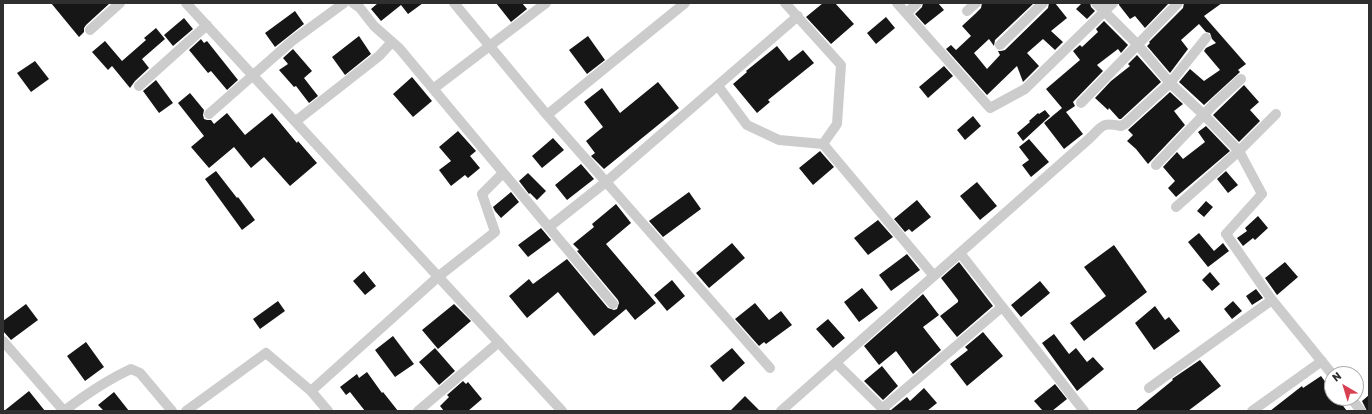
<!DOCTYPE html>
<style>
body{margin:0}
#map{position:relative;width:1372px;height:414px;overflow:hidden;background:#fff;font-family:Rubik,sans-serif}
canvas{display:block}
.frame{position:absolute;inset:0;border:4px solid #2f2f2f;pointer-events:none}
.north{position:absolute;left:1324px;top:366px;width:40px;height:40px;box-sizing:border-box;background:#fff;border:1px solid #acacac;border-radius:50%;rotate:322deg;font-size:11px;font-weight:700;line-height:16px;text-align:center;color:#2f2f2f}
.north::after{content:'';display:block;margin:auto;width:14px;height:18px;background:#d84052;clip-path:polygon(50% 0,100% 100%,50% 72%,0 100%)}
</style>
<div id="map">
<canvas width="1372" height="414"></canvas>
<div class="frame"></div>
<div class="north">N</div>
</div>
<script>
const ctx = document.querySelector('canvas').getContext('2d');
ctx.lineJoin = 'round';
function fillPath(path, color) {
  ctx.fillStyle = color;
  ctx.fill(path, 'evenodd');
}
function strokePath(path, color, width, dash) {
  ctx.strokeStyle = color;
  ctx.lineWidth = width;
  ctx.lineCap = dash ? 'butt' : 'round';
  ctx.setLineDash(dash || []);
  ctx.stroke(path);
}
const building = new Path2D(`
 M51 3H110L86 25 84 28V32L79 37Z
 M378 3H423L408 14 401 5 381 21 371 9Z
 M496 3H522L527 9 511 22Z
 M823 3H835L854 24 831 44 806 17Z
 M923 3H938L944 10 925 25 915 14 922 7Z
 M982 3H1034L995 40 994 46 989 39 974 53 987 69 1000 55 998 51H1001L1005 50 1048 8 1049 3H1055L1067 18 1051 31 1063 42 1055 50 1043 39 1027 53 1039 66 1023 82 1017 66 987 95 946 49 951 45 956 50 971 36 962 26 975 14 981 8Z
 M1082 3H1090L1091 7 1095 11 1087 19 1076 9Z
 M1119 3H1169L1145 28 1135 16 1130 19 1119 5Z
 M1184 3H1222L1204 16 1246 64 1238 70 1240 72 1204 105 1179 82 1190 69 1204 81 1220 70 1204 51 1206 48 1216 43 1212 39 1210 33 1206 32 1199 24 1181 40 1188 49 1170 73 1147 46 1150 43 1149 42 1183 8Z
 M295 11 304 24 275 47 265 33Z
 M886 17 895 28 876 44 867 33Z
 M184 18 193 29 173 46 164 35Z
 M1104 21 1128 45 1121 53 1118 49 1097 65 1103 71 1073 102 1075 106 1066 112 1083 134 1064 149 1044 123 1062 108 1046 89 1080 60 1073 51 1080 45 1082 47 1098 32 1096 29Z
 M156 28 165 39 142 59 149 68 135 81 130 88 112 66 108 70 92 52 105 41 122 61 146 40 144 38Z
 M359 36 371 54 345 75 332 57Z
 M588 36 605 60 587 74 569 50Z
 M201 39 204 43 207 41 238 80 227 90 211 71 208 73 189 50Z
 M777 46 789 61 803 50 814 63 768 100 770 102 757 113 733 84 747 72 746 71Z
 M293 49 312 71 304 78 318 96 309 103 296 86 294 87 279 70 288 64 283 58Z
 M1137 55 1161 82 1121 119H1119L1109 108 1108 110 1095 98 1111 81 1130 66 1128 64Z
 M35 61 49 79 31 92 17 73Z
 M944 66 953 76 928 98 919 87Z
 M412 77 432 101 413 117 393 94Z
 M156 80 173 103 159 113 143 91Z
 M658 82 679 108 604 169 591 156 595 153 586 141 603 127 584 102 602 88 620 113Z
 M1244 85 1259 102 1250 110 1260 121 1239 142 1213 115Z
 M1170 92 1183 104 1174 111 1185 125 1148 164 1136 149 1127 141 1133 135 1128 130Z
 M190 93 204 110 203 115 204 119 207 120H211L214 124 227 113 245 135 272 113 297 143 298 141 317 163 290 186 264 157 251 168 234 147 209 168 191 147 204 136 178 103Z
 M1045 110 1050 116 1023 141 1017 133 1030 122 1029 121 1038 113 1039 114Z
 M973 116 981 126 965 140 957 130Z
 M1206 126 1230 151 1176 197 1168 188 1175 181 1163 167 1177 152 1183 159 1205 142 1198 132Z
 M458 131 476 151 470 156 480 168 468 178 465 175 451 186 439 170 451 161 439 147Z
 M553 138 564 150 542 168 532 156Z
 M1029 139 1049 162 1031 177 1022 165 1029 160 1019 147Z
 M820 151 834 167 813 185 799 168Z
 M581 164 594 179 567 200 555 185Z
 M216 171 237 198 238 197 255 220 242 230 205 179Z
 M1226 171 1238 185 1228 193 1217 179Z
 M528 173 546 191 537 200 530 193 529 194 519 181Z
 M977 182 997 206 980 220 960 196Z
 M511 192 519 202 501 218 495 211 493 207Z
 M689 192 701 209 663 237 649 221Z
 M917 200 931 217 912 232 909 229 905 232 894 219Z
 M1206 201 1213 207 1204 217 1197 211Z
 M616 204 631 223 606 244 656 303 635 320 626 309 594 336 558 292 527 318 509 296 529 279 533 284 567 259 608 308 614 310 617 309 619 303 618 300 577 251 579 250 573 244 594 227 592 224Z
 M1258 216 1268 228 1255 240 1253 238 1243 246 1237 238 1247 231 1245 228Z
 M878 220 893 237 868 255 854 238Z
 M541 228 551 240 528 257 518 245Z
 M1199 233 1214 251 1223 243 1229 251 1208 267 1188 242Z
 M732 243 745 258 709 288 696 273Z
 M1114 245 1147 292 1084 341 1070 323 1106 296 1084 267Z
 M907 254 920 270 891 291 879 275Z
 M959 262 993 306 957 337 940 316 958 302V300L941 278Z
 M1285 262 1298 277 1277 295 1265 278Z
 M364 271 376 286 365 295 353 281Z
 M1210 272 1220 284 1212 291 1202 280Z
 M672 280 685 296 667 311 654 295Z
 M1040 281 1050 293 1021 317 1011 305Z
 M862 288 878 308 859 322 844 302Z
 M1256 289 1263 298 1252 305 1246 296Z
 M923 294 939 315 923 327 941 350 913 374 896 351 879 365 864 346Z
 M278 301 285 311 260 329 253 319Z
 M1233 301 1242 311 1232 319 1224 309Z
 M755 303 769 320 781 311 792 325 766 344 764 342 759 346 735 319Z
 M26 304 38 320 11 340 3 331V321Z
 M454 304 471 321 438 349 422 330Z
 M1155 306 1165 320 1169 317 1180 331 1154 350 1135 323Z
 M828 319 845 338 833 348 816 329Z
 M983 332 1003 356 967 386 950 364 968 350 965 347Z
 M1054 334 1069 354 1076 348 1087 362 1093 357 1104 369 1077 391 1042 343Z
 M393 336 414 364 395 377 375 350Z
 M86 342 104 367 85 381 67 356Z
 M435 348 455 371 439 385 419 362Z
 M732 348 745 363 723 382 710 366Z
 M1200 360 1221 386 1188 411H1135L1173 380 1172 379Z
 M882 366 898 386 883 400 864 381Z
 M367 372 382 393 383 392 398 411H365L350 392 346 395 340 387 357 374 359 378Z
 M1321 376 1332 391V398H1337L1347 411H1270L1302 386 1303 388Z
 M463 381 466 384 468 382 482 399 468 411H444L440 406 449 397 447 395Z
 M1055 384 1067 399 1052 411H1043L1034 401Z
 M924 388 937 403 927 411H891V410L907 397 910 401Z
 M29 391 45 411H4Z
 M114 392 129 411H104L98 405Z
 M1369 395V411H1367L1362 401Z
 M745 396 760 411H730Z`);
const minor = new Path2D(`
 M186 3 562 411
 M353 3 360 8 374 26 399 48 613 304
 M454 3 547 115 770 368
 M785 3 841 65 837 124 823 144 934 276
 M897 3 990 108 1025 89 1113 3
 M1096 3 1137 44 1170 83 1204 115 1239 151 1262 194 1226 234 1272 300 1332 374
 M967 11 976 3
 M907 13 917 3
 M90 30 120 3
 M1000 45 1043 3
 M139 86 207 25
 M718 86 747 125 779 140 823 144
 M433 89 546 3
 M1081 103 1178 3
 M209 114 292 41 344 3
 M547 115 685 3
 M296 121 379 56 392 42
 M1156 165 1213 105 1241 79
 M1176 207 1239 151 1276 114
 M549 227 606 182 798 16
 M960 253 1084 411
 M3 341 64 411
 M836 363 885 411
 M1149 388 1272 300
 M311 391 439 276 495 232 482 194 503 173
 M1351 398 1361 411
 M883 408 1002 307
 M64 411C85 395 107 380 131 369L140 373 172 411
 M186 411 266 353 311 391 328 411
 M418 411 499 342
 M781 411 1090 138C1103 125 1102 122 1121 126L1125 124 1170 83 1206 38
 M1252 411 1322 361`);
fillPath(building, '#161616');
strokePath(minor, '#ccc', 10);
</script>
